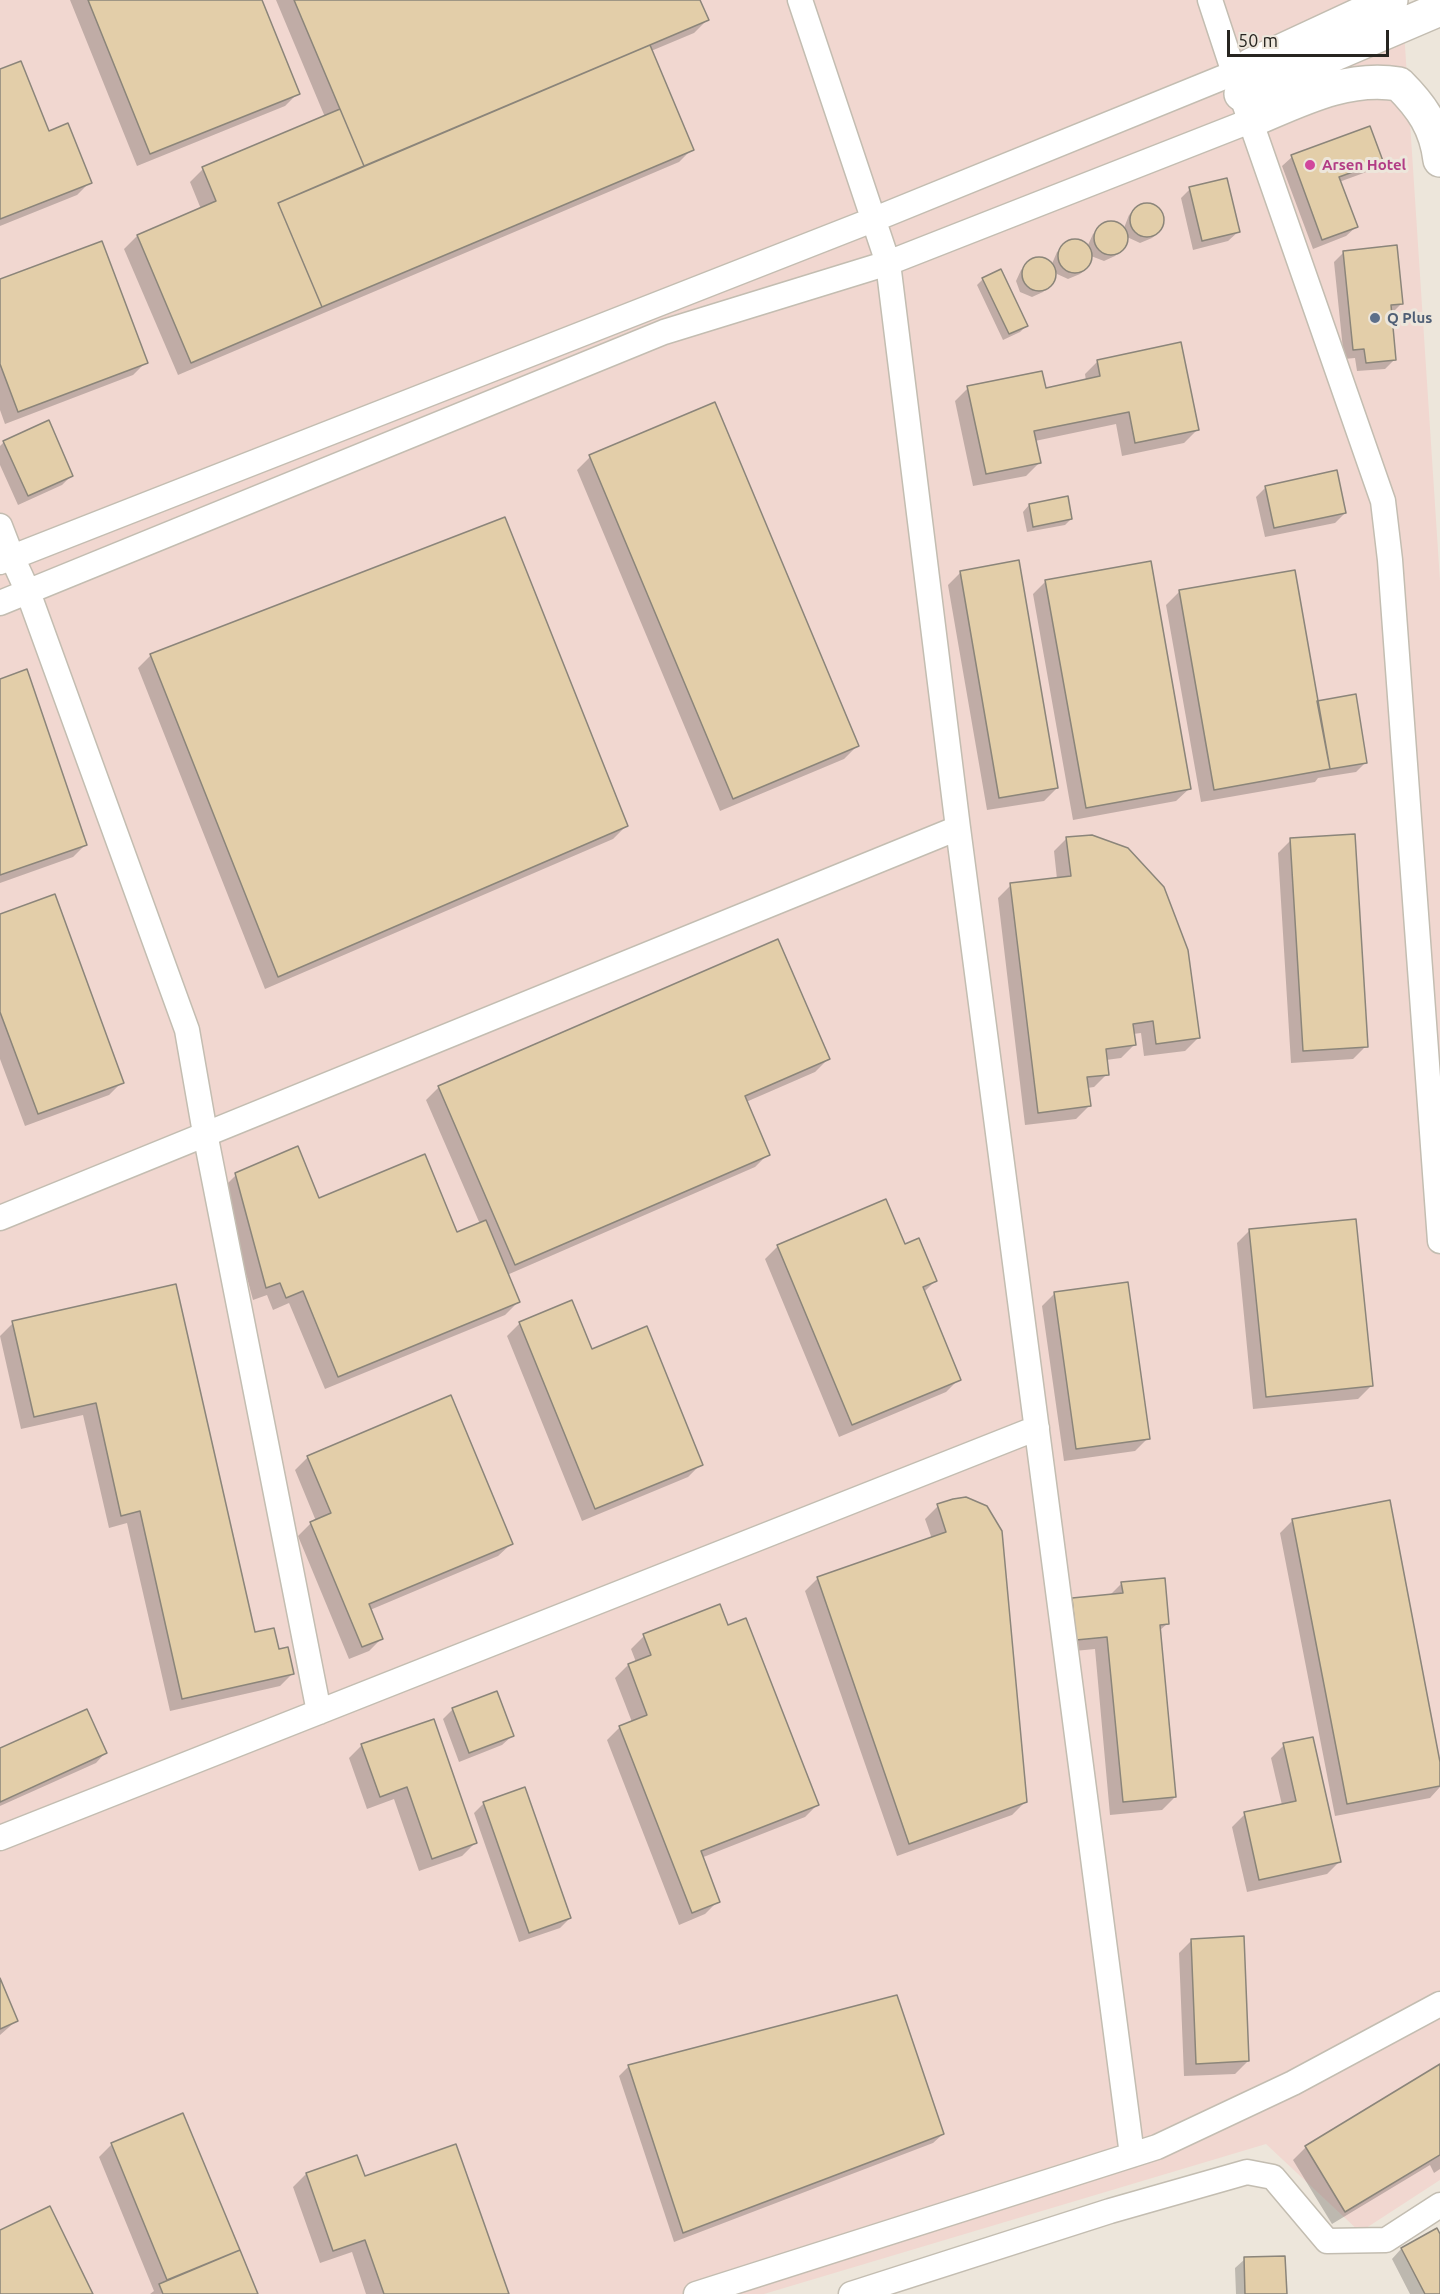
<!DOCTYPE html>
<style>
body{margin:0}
#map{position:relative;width:1440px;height:2294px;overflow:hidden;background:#ede6db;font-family:Ubuntu,sans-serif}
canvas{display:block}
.scale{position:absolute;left:1227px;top:30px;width:162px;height:27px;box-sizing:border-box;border:3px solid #272520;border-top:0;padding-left:8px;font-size:18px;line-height:21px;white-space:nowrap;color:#272520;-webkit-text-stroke:4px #ede6db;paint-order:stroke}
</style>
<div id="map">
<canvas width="1440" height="2294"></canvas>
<div class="scale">50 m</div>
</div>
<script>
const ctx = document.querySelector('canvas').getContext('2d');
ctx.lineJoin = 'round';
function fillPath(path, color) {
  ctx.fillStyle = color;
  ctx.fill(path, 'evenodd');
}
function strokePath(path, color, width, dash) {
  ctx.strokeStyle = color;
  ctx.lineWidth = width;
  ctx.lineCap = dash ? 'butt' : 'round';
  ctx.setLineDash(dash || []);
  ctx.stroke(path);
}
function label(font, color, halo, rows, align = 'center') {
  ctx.font = font + ' Ubuntu,sans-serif';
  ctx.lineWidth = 6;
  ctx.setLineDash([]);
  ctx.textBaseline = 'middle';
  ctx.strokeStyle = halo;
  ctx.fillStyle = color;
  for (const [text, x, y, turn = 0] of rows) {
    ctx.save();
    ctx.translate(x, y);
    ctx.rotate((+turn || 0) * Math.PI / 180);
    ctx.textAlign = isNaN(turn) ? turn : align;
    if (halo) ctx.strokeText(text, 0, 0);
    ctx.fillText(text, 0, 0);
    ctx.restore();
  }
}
const industrial = new Path2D(`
 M0 0H1402L1440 581V2180L1360 2232 1266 2144 764 2294H0Z`);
const shadow = new Path2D(`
 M70 0H261L298 93 285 106 137 166Z
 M276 0H699L707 20 694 33 651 51 692 149 679 162 178 375 124 249 137 236 201 209 190 182 203 169 325 117Z
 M0 71 90 182 77 195 0 226Z
 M1292 157 1381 160 1372 170 1339 182 1356 227 1346 236 1313 249 1282 166Z
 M1190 189 1238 232 1228 241 1193 250 1181 198Z
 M1147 204 1158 209 1163 220 1158 232 1152 238 1140 243 1127 237 1122 250 1115 256 1104 261 1091 256 1086 268 1080 274 1068 279 1057 274 1056 272 1050 286 1043 292 1032 297 1020 292 1016 281 1021 270 1027 263 1039 258 1050 263 1051 266 1057 252 1064 245 1075 240 1088 245 1093 234 1099 227 1111 222 1124 228 1129 215 1135 209Z
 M1344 252 1401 304 1392 313 1395 359 1385 369 1357 371 1355 358 1344 359 1334 262Z
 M983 279 1026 326 1020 332 1003 340 977 285Z
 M0 281 146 362 133 375 5 424 0 410Z
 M1098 361 1197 430 1184 443 1122 456 1116 424 1035 441 1039 463 1026 476 973 486 955 401 968 388 1044 390 1086 381 1085 374Z
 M4 442 72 475 62 485 18 505 0 465V446Z
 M590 457 857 746 844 759 720 811 577 470Z
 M1266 487 1345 513 1335 523 1265 537 1256 497Z
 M1029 505 1071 519 1065 525 1027 532 1023 512Z
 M961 572 1057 788 1044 801 987 810 948 585Z
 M1046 581 1190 788 1176 801 1073 820 1033 594Z
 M1179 592 1316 702 1366 762 1356 772 1318 778 1315 782 1201 802 1166 605Z
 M151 655 626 826 613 839 265 989 138 668Z
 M0 680 86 844 73 857 0 883Z
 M1067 838 1198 1038 1185 1051 1144 1056 1141 1033 1133 1034 1134 1045 1121 1058 1106 1060 1107 1074 1094 1087 1087 1088 1089 1106 1076 1119 1025 1125 998 898 1011 885 1057 879 1054 851Z
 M1291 840 1366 1046 1353 1059 1291 1063 1278 853Z
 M0 916 122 1082 109 1095 25 1126 0 1059Z
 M828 1059 815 1072 746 1102 768 1154 755 1167 507 1275 518 1302 505 1315 325 1389 289 1303 273 1310 267 1295 253 1300 223 1188 236 1175 318 1200 456 1234 480 1224 426 1100 439 1087Z
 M1250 1230 1371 1386 1358 1399 1253 1409 1237 1243Z
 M904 1245 935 1281 923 1293 959 1379 946 1392 839 1437 765 1259 778 1246Z
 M175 1286 254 1634 278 1651 293 1673 280 1686 170 1711 127 1523 109 1528 83 1415 21 1429 0 1336 13 1323Z
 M1055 1293 1148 1438 1135 1451 1064 1461 1042 1306Z
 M520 1323 591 1351 701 1464 688 1477 582 1521 507 1336Z
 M308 1457 511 1544 498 1556 370 1610 382 1638 369 1651 349 1659 298 1536 311 1523 316 1521 295 1470Z
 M953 1500 1025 1802 1012 1815 897 1856 805 1591 818 1578 932 1539 925 1519 938 1506Z
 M1293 1520 1440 1770V1787L1430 1798 1335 1816 1280 1533Z
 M1122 1583 1168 1623 1159 1631 1175 1797 1162 1810 1110 1815 1095 1649 1064 1652 1060 1613 1073 1600 1109 1596Z
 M727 1627 818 1804 805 1817 701 1858 718 1901 705 1914 679 1925 607 1740 620 1727 632 1722 615 1678 628 1665 636 1662 631 1649 644 1636Z
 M453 1709 512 1736 502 1745 459 1762 443 1719Z
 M362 1745 475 1843 462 1856 419 1871 394 1799 367 1809 349 1758Z
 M1284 1745 1340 1861 1327 1874 1247 1892 1232 1827 1245 1814 1282 1805 1271 1758Z
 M0 1750 105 1753 96 1763 0 1806Z
 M484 1803 570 1918 560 1928 519 1942 474 1813Z
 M1192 1940 1248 2061 1235 2074 1184 2076 1179 1953Z
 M0 1981 16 2021 0 2035Z
 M629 2066 943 2134 933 2143 674 2242 619 2076Z
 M1440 2066V2169L1434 2173 1430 2165 1332 2224 1293 2160 1306 2147Z
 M182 2115 256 2294H150L154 2291 99 2157 112 2144Z
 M306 2174 364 2178 507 2294H366L352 2252 320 2263 293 2187Z
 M1436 2230 1440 2238V2294H1410L1392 2259 1401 2249Z
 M1245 2259 1285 2294H1236L1235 2268Z`);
const building = new Path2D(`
 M88 0H262L300 94 150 154Z
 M294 0H700L709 20 364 166Z
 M650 45 694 150 322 307 278 203Z
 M21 61 49 131 68 123 92 183 0 219V69Z
 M340 109 364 166 278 203 322 307 191 363 137 235 216 201 202 167Z
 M1370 126 1383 161 1339 177 1358 227 1322 240 1291 155Z
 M1227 178 1240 232 1202 241 1189 187Z
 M1130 220a17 17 0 1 1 34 0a17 17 0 1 1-34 0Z
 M1094 238a17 17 0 1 1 34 0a17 17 0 1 1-34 0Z
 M1058 256a17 17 0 1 1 34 0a17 17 0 1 1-34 0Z
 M102 241 148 363 18 412 0 364V279Z
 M1397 245 1403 304 1391 305 1396 360 1366 363 1364 349 1353 350 1343 251Z
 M1022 274a17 17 0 1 1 34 0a17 17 0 1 1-34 0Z
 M1001 269 1028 326 1009 334 982 278Z
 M1181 342 1199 430 1135 443 1129 412 1034 431 1041 463 986 474 967 386 1042 371 1046 388 1100 376 1097 360Z
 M715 402 859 746 733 799 589 455Z
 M49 420 73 476 28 496 3 441Z
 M1337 470 1346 513 1274 528 1265 486Z
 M1068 496 1072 519 1033 527 1029 504Z
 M505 517 628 826 278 977 150 654Z
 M1019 560 1058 788 999 798 960 571Z
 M1151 561 1191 789 1086 808 1045 580Z
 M1295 570 1330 769 1214 790 1179 590Z
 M27 669 87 845 0 875V679Z
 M1356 694 1367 763 1330 769 1317 701Z
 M1355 834 1368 1047 1303 1051 1290 838Z
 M1092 835 1128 848 1164 887 1188 950 1200 1038 1156 1044 1153 1021 1133 1024 1136 1045 1106 1049 1109 1075 1087 1077 1091 1106 1038 1113 1010 883 1071 876 1066 837Z
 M55 894 124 1083 38 1114 0 1012V914Z
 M778 939 830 1059 745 1096 770 1155 515 1265 438 1086Z
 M298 1146 319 1198 425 1154 457 1232 486 1220 520 1302 338 1377 303 1291 286 1298 280 1283 266 1288 235 1173Z
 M886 1199 905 1244 919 1238 937 1281 923 1287 961 1380 852 1425 777 1245Z
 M1356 1219 1373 1386 1266 1397 1249 1229Z
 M1128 1282 1150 1439 1076 1449 1054 1292Z
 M176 1284 255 1632 274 1628 279 1649 288 1647 294 1674 182 1699 140 1511 121 1516 96 1403 34 1417 12 1321Z
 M572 1300 592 1349 647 1326 703 1465 595 1509 519 1322Z
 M451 1395 513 1544 369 1604 383 1639 362 1647 310 1522 331 1513 307 1456Z
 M966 1497 987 1506 1002 1531 1027 1802 909 1844 817 1577 946 1532 937 1504 953 1499Z
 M1390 1500 1440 1762V1786L1347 1804 1292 1519Z
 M1165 1578 1169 1624 1160 1625 1176 1797 1123 1802 1107 1637 1076 1640 1072 1598 1123 1593 1121 1582Z
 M720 1604 728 1625 746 1618 819 1805 701 1851 720 1902 692 1913 619 1726 647 1715 628 1664 651 1655 643 1634Z
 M497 1691 514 1736 469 1753 452 1708Z
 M87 1709 107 1753 0 1802V1748Z
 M434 1719 477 1843 432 1859 407 1787 380 1797 361 1744Z
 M1313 1737 1341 1862 1259 1880 1244 1812 1296 1801 1283 1743Z
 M525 1787 571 1918 529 1933 483 1802Z
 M1244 1936 1249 2061 1196 2064 1191 1939Z
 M0 1978 18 2021 0 2029Z
 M897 1995 944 2134 683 2233 628 2065Z
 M1440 2064V2155L1345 2212 1305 2146Z
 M183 2113 240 2250 167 2280 111 2143Z
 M456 2144 509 2294H384L365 2240 333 2251 306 2173 357 2155 365 2176Z
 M50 2206 93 2294H0V2230Z
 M1437 2228 1440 2234V2294H1425L1401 2248Z
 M240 2250 258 2294H163L159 2284Z
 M1285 2256 1287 2294H1245L1244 2257Z`);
const minor = new Path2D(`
 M800 0 888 263 958 828 1132 2155
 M1210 0 1241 94 1383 501 1390 560 1440 1241
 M0 526 12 557 28 592 187 1030 205 1133 319 1712
 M0 562 875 219 1234 73
 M0 603 664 332 888 263 1250 121
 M0 1218 958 828
 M0 1838 1037 1428
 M696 2294 1157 2147 1293 2083 1440 2004
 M851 2294 1110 2211 1247 2172 1273 2177 1327 2241 1386 2240 1440 2205`);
const trunk = new Path2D(`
 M1251 65 1391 0
 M1241 94 1440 9
 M1250 121C1298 101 1346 75 1399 84 1422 107 1436 127 1440 160`);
const markers = [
 [1310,165,6,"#d1479c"],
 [1375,318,6,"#5c6f8a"]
];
const hotelNames = [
 ["Arsen Hotel",1322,165]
];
const serviceNames = [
 ["Q Plus",1387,318]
];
fillPath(industrial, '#f1d7d0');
fillPath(shadow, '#0003');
fillPath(building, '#e3cea9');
strokePath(building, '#8b857a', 1.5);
strokePath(minor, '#c3bdb1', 27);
strokePath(trunk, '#c3bdb1', 36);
strokePath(minor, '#fff', 24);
strokePath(trunk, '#fff', 33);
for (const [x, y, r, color] of markers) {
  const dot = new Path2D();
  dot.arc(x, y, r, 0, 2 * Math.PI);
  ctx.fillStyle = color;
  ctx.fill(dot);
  strokePath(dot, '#ede6db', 2);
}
label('bold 15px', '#b23c85', '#ede6db', hotelNames, 'left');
label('bold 15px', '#4e5e75', '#ede6db', serviceNames, 'left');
</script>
